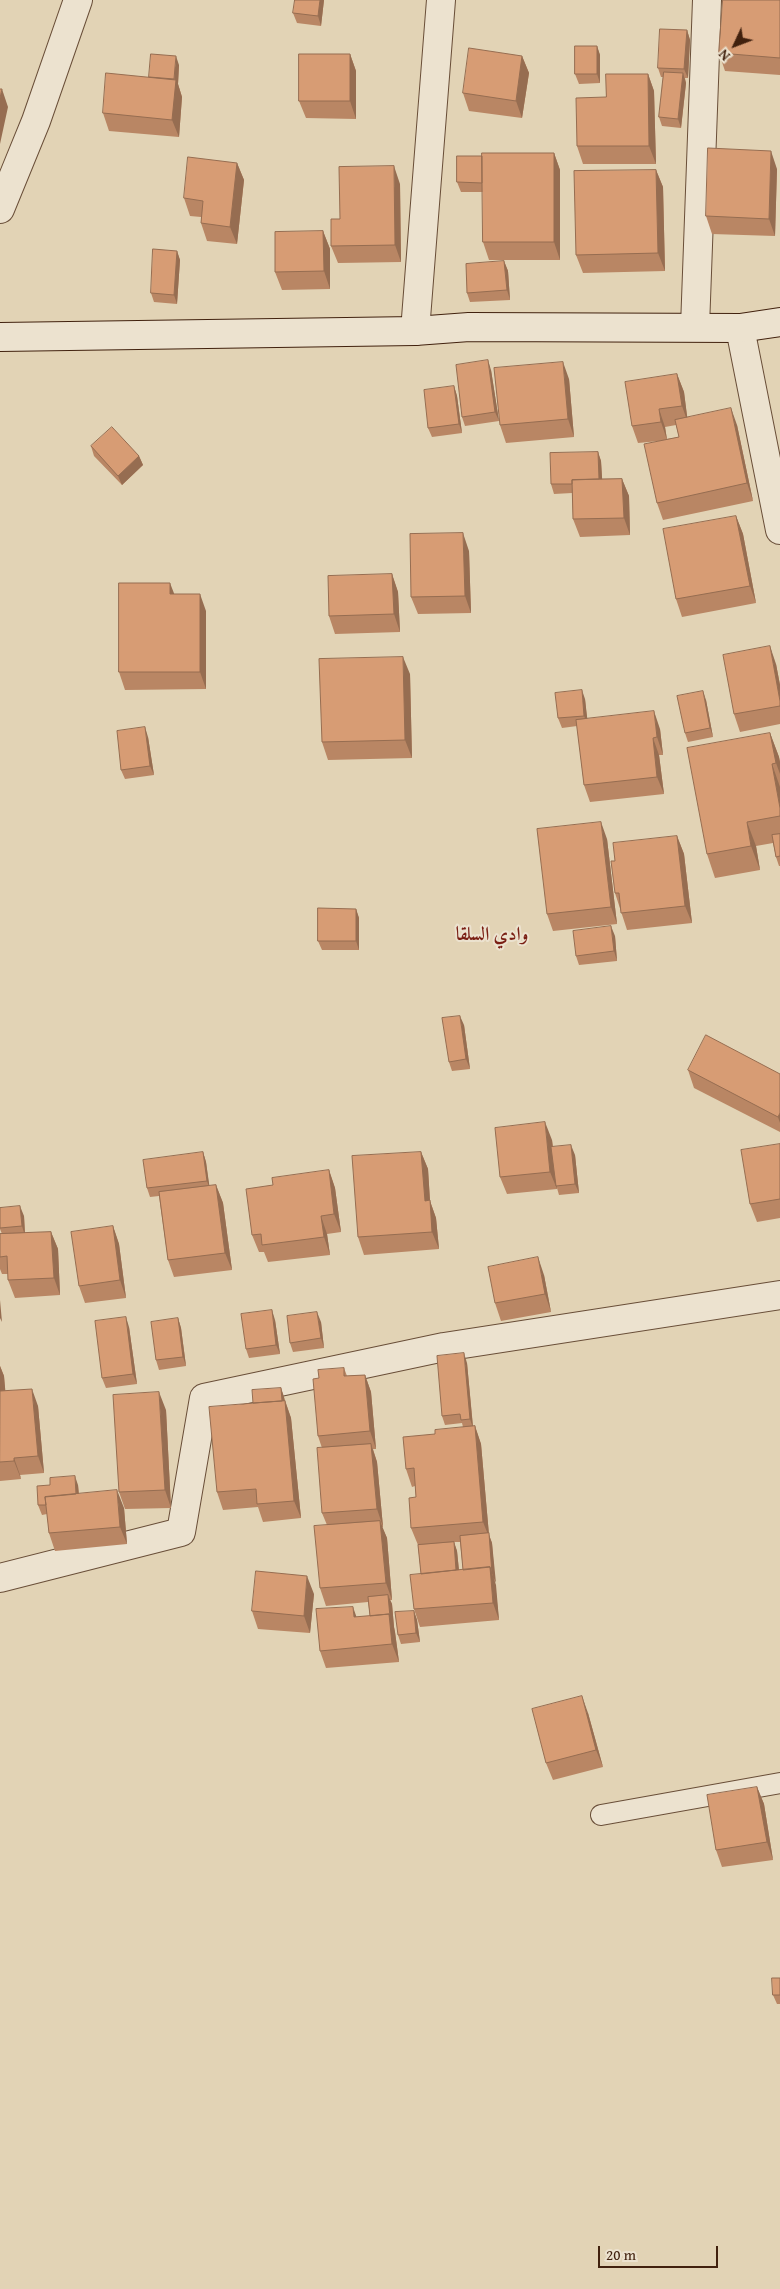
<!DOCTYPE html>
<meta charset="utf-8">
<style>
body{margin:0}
#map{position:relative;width:780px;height:2289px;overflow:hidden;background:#e2d3b5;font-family:"Gentium Book Plus",serif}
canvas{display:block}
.north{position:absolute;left:710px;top:20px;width:50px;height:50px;-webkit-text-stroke:4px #ece2cf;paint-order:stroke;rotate:227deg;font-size:14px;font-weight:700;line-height:20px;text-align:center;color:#41210e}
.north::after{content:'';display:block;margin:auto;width:18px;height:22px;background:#41210e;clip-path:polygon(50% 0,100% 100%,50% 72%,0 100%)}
.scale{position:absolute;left:598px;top:2246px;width:120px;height:22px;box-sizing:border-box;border:2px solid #41210e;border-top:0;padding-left:6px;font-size:15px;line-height:18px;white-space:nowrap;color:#41210e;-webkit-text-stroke:4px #ece2cf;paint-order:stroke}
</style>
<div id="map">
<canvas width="780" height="2289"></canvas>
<div class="north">N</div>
<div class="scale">20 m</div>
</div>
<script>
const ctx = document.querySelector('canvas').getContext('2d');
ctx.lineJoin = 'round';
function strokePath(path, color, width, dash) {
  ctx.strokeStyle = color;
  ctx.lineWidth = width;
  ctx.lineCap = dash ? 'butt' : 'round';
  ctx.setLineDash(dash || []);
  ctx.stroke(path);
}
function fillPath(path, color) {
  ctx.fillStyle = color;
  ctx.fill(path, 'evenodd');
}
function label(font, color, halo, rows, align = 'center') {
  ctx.font = font + ' "Gentium Book Plus",Amiri,serif';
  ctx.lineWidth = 4;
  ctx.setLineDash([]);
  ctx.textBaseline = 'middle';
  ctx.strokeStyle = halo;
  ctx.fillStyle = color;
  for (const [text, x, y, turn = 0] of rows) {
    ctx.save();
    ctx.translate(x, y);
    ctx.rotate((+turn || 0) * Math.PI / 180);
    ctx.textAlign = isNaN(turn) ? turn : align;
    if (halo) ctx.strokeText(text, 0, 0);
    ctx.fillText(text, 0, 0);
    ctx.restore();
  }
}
const lane = new Path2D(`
 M601 1815 780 1783`);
const street = new Path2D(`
 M0 209 36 121 78 0
 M695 327 707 0
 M740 328 780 530
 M415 331 441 0
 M0 1578 181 1532 204 1398 444 1347 780 1295`);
const secondary = new Path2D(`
 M0 337 415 331 469 327 740 328 780 322`);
const wall = new Path2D(`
 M324 0 321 26 297 23 293 13Z
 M780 0V75L725 71 719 53Z
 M687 30 690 40 688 78H685L686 83 681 128 662 126 659 117 663 77H661L658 68Z
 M597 46 600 55V83L579 84 575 74Z
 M350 54 356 71V119L306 118 299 101Z
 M522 56 529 73 522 118 469 111 463 93Z
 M179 65 178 84 182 97 179 137 109 131 103 113 149 77Z
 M648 74 654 91 656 164H583L577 146 606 97Z
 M554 153 560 170V260H489L483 242V192H461L457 182 482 156Z
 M237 163 244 180 237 244 207 241 201 223V217L190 216 184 198Z
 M777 169 775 236 712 234 706 216Z
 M656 170 663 187 665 271 583 273 576 255Z
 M400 184 401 262 338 263 331 246 340 219Z
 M323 231 330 249V289L282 290 275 272Z
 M177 251 180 260 177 304 154 302 151 293Z
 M504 261 508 271 510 300 470 302 467 293Z
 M491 370 499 421 465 426 462 417Z
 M677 374 684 392 687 417 737 425 753 501 663 520 657 503 659 441 638 443 632 426ZM676 425 679 437 667 439 665 427Z
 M569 379 574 437 506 443 500 425Z
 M454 386 457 396 462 433 432 437 428 428Z
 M91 446 139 456 143 465 122 485 94 456Z
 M598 452 601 461 602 479H622L629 496 630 535 580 537 573 519 572 493 554 494 551 484Z
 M736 516 743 534 756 603 682 617 676 599Z
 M469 551 471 613 418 614 411 597Z
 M392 574 398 592 400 632 335 634 329 616Z
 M206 611V689L125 690 119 672Z
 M776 664 780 685V724L740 732 734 714Z
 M410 674 412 758 328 760 322 742Z
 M585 699 587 719 660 729 663 755H659L664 794 590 802 584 785 577 726 562 728 558 718Z
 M706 700 713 737 688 742 685 733Z
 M770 733 779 757 780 762V866H779L776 857 773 843 756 846 760 870 715 878 707 854Z
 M148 737 154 775 125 779 121 770Z
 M677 836 684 854 692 923 627 930 615 893Z
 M607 839 617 924 553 931 547 914Z
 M356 909 359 918V950H322L318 941Z
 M615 936 617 961 579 965 576 956Z
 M464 1025 470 1069 452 1071 449 1062Z
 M688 1070 780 1074V1132L694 1088Z
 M552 1140 553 1147 575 1155 579 1193 559 1195 557 1188V1189L507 1194 500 1177Z
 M780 1144V1218L757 1222 750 1204Z
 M203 1152 206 1162 209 1186 216 1185 223 1203 232 1270 174 1277 168 1260 159 1196 150 1197 147 1188Z
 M421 1152 428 1169 430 1201 436 1218 439 1249 364 1255 358 1237Z
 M329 1170 335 1188 341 1232 327 1234 330 1255 268 1262 264 1252H259L252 1235 273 1185Z
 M0 1208 24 1216 25 1233 51 1232 58 1249 60 1295 15 1298 8 1280V1274H2L0 1269V1234H2L0 1229Z
 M113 1226 119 1244 126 1298 85 1303 79 1286Z
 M544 1275 551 1312 501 1321 495 1303Z
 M178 1318 181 1328 186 1366 159 1370 156 1360Z
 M275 1320 280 1354 249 1358 246 1349Z
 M321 1322 324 1348 293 1352 290 1343Z
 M129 1327 137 1384 106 1388 102 1378Z
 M467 1363 473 1426H475L481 1444 489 1535 492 1543 495 1583 499 1620 420 1627 414 1609 421 1574 418 1545 411 1528 416 1497 415 1486 412 1487 406 1469 435 1434 463 1427 462 1423 445 1425 442 1416ZM454 1542H460L463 1570H459L457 1551Z
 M0 1366 4 1376 5 1391 38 1406 44 1473 20 1475 21 1479 0 1481Z
 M344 1368 347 1376 365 1375 371 1392 376 1449H373L377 1462 383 1527H382L387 1538 392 1600H390L392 1604 394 1627 395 1632 399 1662 326 1668 320 1651 357 1617 370 1616 368 1602 326 1606 320 1588 327 1525 322 1513V1448L318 1436 319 1378Z
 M281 1388 291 1418 301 1518 263 1522 258 1507 223 1510 217 1492 253 1403Z
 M166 1410 171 1508 125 1509 119 1492Z
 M78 1485 79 1494 124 1508 127 1544 55 1551 49 1533 47 1514 42 1515 38 1505Z
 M314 1594 310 1633 258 1629 252 1611Z
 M414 1611 417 1620 420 1642 401 1644 398 1635Z
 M588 1713 603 1767 553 1780 546 1763Z
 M757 1787 764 1804 773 1860 722 1867 716 1850Z
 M780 1978V2004H777L773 1995Z`);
const shadedWall = new Path2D(`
 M320 0H324L321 26 318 16Z
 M687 30 690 40 688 78 684 69Z
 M597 46 600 55V83L597 74Z
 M350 54 356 71V119L350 101Z
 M176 56 179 65 178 84 182 97 179 137 172 120Z
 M522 56 529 73 522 118 516 101Z
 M683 73 686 83 681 128 678 119Z
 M648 74 654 91 656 164 649 146Z
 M2 89 8 107 0 144V98Z
 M771 151 777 169 775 236 769 219Z
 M554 153 560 170V260L554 242Z
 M237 163 244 180 237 244 230 227Z
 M394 166 400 184 401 262 395 245Z
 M656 170 663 187 665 271 658 253Z
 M323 231 330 249V289L324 271Z
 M177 251 180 260 177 304 174 295Z
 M504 261 508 271 510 300 507 290Z
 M488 360 491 370 499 421 495 412Z
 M563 362 569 379 574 437 568 419Z
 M677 374 684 392 688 423 682 406Z
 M454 386 457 396 462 433 459 424Z
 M731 408 737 425 753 501 747 483Z
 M659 409 665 427 667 440 661 422Z
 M598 452 601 461 603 493 599 484Z
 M139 456 143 465 122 485 118 476Z
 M622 479 629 496 630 535 624 518Z
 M736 516 743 534 756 603 750 586Z
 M463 533 469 551 471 613 465 596Z
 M392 574 398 592 400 632 394 614Z
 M170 583 177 601 170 594Z
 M200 594 206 611V689L200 672Z
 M770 646 776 664 780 685V701Z
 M403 657 410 674 412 758 405 740Z
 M582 690 585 699 588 725 584 716Z
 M703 691 706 700 713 737 710 728Z
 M654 711 660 729 663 755 657 737Z
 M145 727 148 737 154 775 150 766Z
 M770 733 779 757 780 762V774L776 763Z
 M653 738 659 755 664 794 657 777Z
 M772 764 780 787V808Z
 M601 822 607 839 617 924 611 907Z
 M747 822 756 846 760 870 751 846Z
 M677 836 684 854 692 923 685 906Z
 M356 909 359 918V950L356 941Z
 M611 926 615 936 617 961 614 951Z
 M460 1016 464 1025 470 1069 466 1059Z
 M780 1113V1123L778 1117Z
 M545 1122 552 1140 557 1189 550 1172Z
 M571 1145 575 1155 579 1193 575 1184Z
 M203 1152 206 1162 210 1190 207 1181Z
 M421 1152 428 1169 430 1201 436 1218 439 1249 432 1232 425 1201Z
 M329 1170 335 1188 341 1232 334 1214Z
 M216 1185 223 1203 232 1270 225 1253Z
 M20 1206 24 1216 25 1236 22 1226Z
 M321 1216 327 1234 330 1255 324 1237Z
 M113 1226 119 1244 126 1298 120 1280Z
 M51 1232 58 1249 60 1295 54 1278Z
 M538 1257 544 1275 551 1312 545 1294Z
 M0 1299V1300L2 1322 0 1318Z
 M272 1310 275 1320 280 1354 276 1345Z
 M317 1312 321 1322 324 1348 321 1338Z
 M126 1317 129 1327 137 1384 133 1374Z
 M178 1318 181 1328 186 1366 183 1357Z
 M464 1353 467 1363 473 1428 470 1419Z
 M0 1366 4 1376 7 1409 0 1391Z
 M365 1375 371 1392 376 1449 370 1431Z
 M281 1388 284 1397 286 1418 283 1408Z
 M32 1389 38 1406 44 1473 38 1456Z
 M159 1392 166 1410 171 1508 165 1490Z
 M285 1401 291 1418 301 1518 294 1501Z
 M475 1426 481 1444 489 1535 492 1543 496 1583 492 1574 489 1537 483 1522Z
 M371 1444 377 1462 383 1527 377 1509Z
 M14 1458 20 1475 21 1479 14 1461Z
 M75 1476 78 1485 80 1511 77 1502Z
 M117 1490 124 1508 127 1544 120 1527Z
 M380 1521 387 1538 392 1600 386 1583Z
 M454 1542 457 1551 460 1581 456 1572Z
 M490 1567 496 1585 499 1620 493 1603Z
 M307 1576 314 1594 310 1633 304 1616Z
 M388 1595 392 1604 394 1627 395 1632 399 1662 392 1644 389 1614Z
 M353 1607 359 1624 354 1617Z
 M414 1611 417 1620 420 1642 416 1633Z
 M582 1696 588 1713 603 1767 596 1750Z
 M757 1787 764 1804 773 1860 767 1842Z`);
const building = new Path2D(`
 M295 0H320L318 16 293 13Z
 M723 0H780V58L719 53Z
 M660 29 687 30 684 69 658 68Z
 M575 46H597V74H575Z
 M469 48 522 56 516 101 463 93Z
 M151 54 176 56 174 79 149 77Z
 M299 54H350V101H299Z
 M664 72 683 73 678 119 659 117Z
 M106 73 176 80 172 120 103 113Z
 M606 74H648L649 146H577L576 98 606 97Z
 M0 89H2L0 98Z
 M708 148 771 151 769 219 706 216Z
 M482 153H554V242H483Z
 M457 156H482V183L457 182Z
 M188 157 237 163 230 227 201 223 203 201 184 198Z
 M394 166 395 245 331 246V219H340L339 167Z
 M656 170 658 253 576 255 574 171Z
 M323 231 324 271 275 272V232Z
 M153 249 177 251 174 295 151 293Z
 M504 261 507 290 467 293 466 264Z
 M488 360 495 412 462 417 456 365Z
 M563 362 568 419 500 425 494 368Z
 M677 374 682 406 659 409 661 422 632 426 625 382Z
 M454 386 459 424 428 428 424 390Z
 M731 408 747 483 657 503 644 444 679 437 675 420Z
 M112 427 139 456 118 476 91 446Z
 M598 452 599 479 572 480V484H551L550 453Z
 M622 479 624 518 573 519 572 480Z
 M736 516 750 586 676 599 663 529Z
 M463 533 465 596 411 597 410 534Z
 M392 574 394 614 329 616 328 576Z
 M119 583H170V594H200V672H119Z
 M770 646 780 701V706L734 714 723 655Z
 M403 657 405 740 322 742 319 659Z
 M582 690 584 716 558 718 555 693Z
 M703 691 710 728 685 733 677 696Z
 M654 711 657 737 653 738 657 777 584 785 576 720Z
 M145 727 150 766 121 770 117 731Z
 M770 733 776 763 772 764 780 808V816L747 822 751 846 707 854 687 748Z
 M601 822 611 907 547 914 537 829Z
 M780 834V856L776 857 772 835Z
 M677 836 685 906 621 913 619 893H615L611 861H615L613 843Z
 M318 908 356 909V941H318Z
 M611 926 614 951 576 956 573 931Z
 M460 1016 466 1059 449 1062 442 1018Z
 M706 1035 780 1074V1113L778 1117 688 1070Z
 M545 1122 550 1172 500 1177 495 1128Z
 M780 1144V1199L750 1204 741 1150Z
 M571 1145 575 1184 556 1186 551 1147Z
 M203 1152 207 1181 147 1188 143 1160Z
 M421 1152 425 1201 430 1200 432 1232 358 1237 352 1156Z
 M329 1170 334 1214 321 1216 324 1237 262 1245 261 1234 252 1235 246 1189 273 1185 272 1178Z
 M216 1185 225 1253 168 1260 159 1192Z
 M20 1206 22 1226 0 1228V1208Z
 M113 1226 120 1280 79 1286 71 1232Z
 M51 1232 54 1278 8 1280 7 1256 0 1257V1234Z
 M538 1257 545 1294 495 1303 488 1267Z
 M272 1310 276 1345 246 1349 241 1314Z
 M317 1312 321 1338 290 1343 287 1316Z
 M126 1317 133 1374 102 1378 95 1321Z
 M178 1318 183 1357 156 1360 151 1322Z
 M464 1353 470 1419 461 1420 460 1414 442 1416 437 1356Z
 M344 1368V1376L365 1375 370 1431 318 1436 313 1379 319 1378 318 1370Z
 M0 1388V1391L32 1389 38 1456 14 1458V1461L0 1462Z
 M281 1388 282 1401 253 1403 252 1390Z
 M159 1392 165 1490 119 1492 113 1395Z
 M285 1401 294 1501 257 1504 256 1489 217 1492 209 1407Z
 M475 1426 483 1522 411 1528 409 1498 416 1497 414 1468 406 1469 403 1437 435 1434V1430Z
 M371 1444 377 1509 322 1513 317 1448Z
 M75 1476 76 1494 45 1497 46 1505H38L37 1486 50 1485V1478Z
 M117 1490 120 1527 49 1533 45 1497Z
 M380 1521 386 1583 320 1588 314 1526Z
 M489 1533 492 1574 490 1567 463 1570 460 1536Z
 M454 1542 456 1570 421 1574 418 1545Z
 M490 1567 493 1603 414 1609 410 1575Z
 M256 1571 307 1576 304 1616 252 1611Z
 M388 1595 390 1617 389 1614 370 1616 368 1597Z
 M353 1607 354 1617 389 1614 392 1644 320 1651 316 1609Z
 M414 1611 416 1633 398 1635 395 1612Z
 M582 1696 596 1750 546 1763 532 1709Z
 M757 1787 767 1842 716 1850 707 1795Z
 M772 1978H780V1995H773Z`);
const quarterNames = [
 ["وادي السلقا",492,935]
];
strokePath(lane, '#694e38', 22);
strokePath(street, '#694e38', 30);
strokePath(secondary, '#41210e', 30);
strokePath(lane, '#ece2cf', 20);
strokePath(street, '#ece2cf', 28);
strokePath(secondary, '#ece2cf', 28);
fillPath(wall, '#b98664');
fillPath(shadedWall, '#966d51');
fillPath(building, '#d79c74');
strokePath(building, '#966d51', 1);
label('bold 19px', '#7a1f14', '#ece2cf', quarterNames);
</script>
